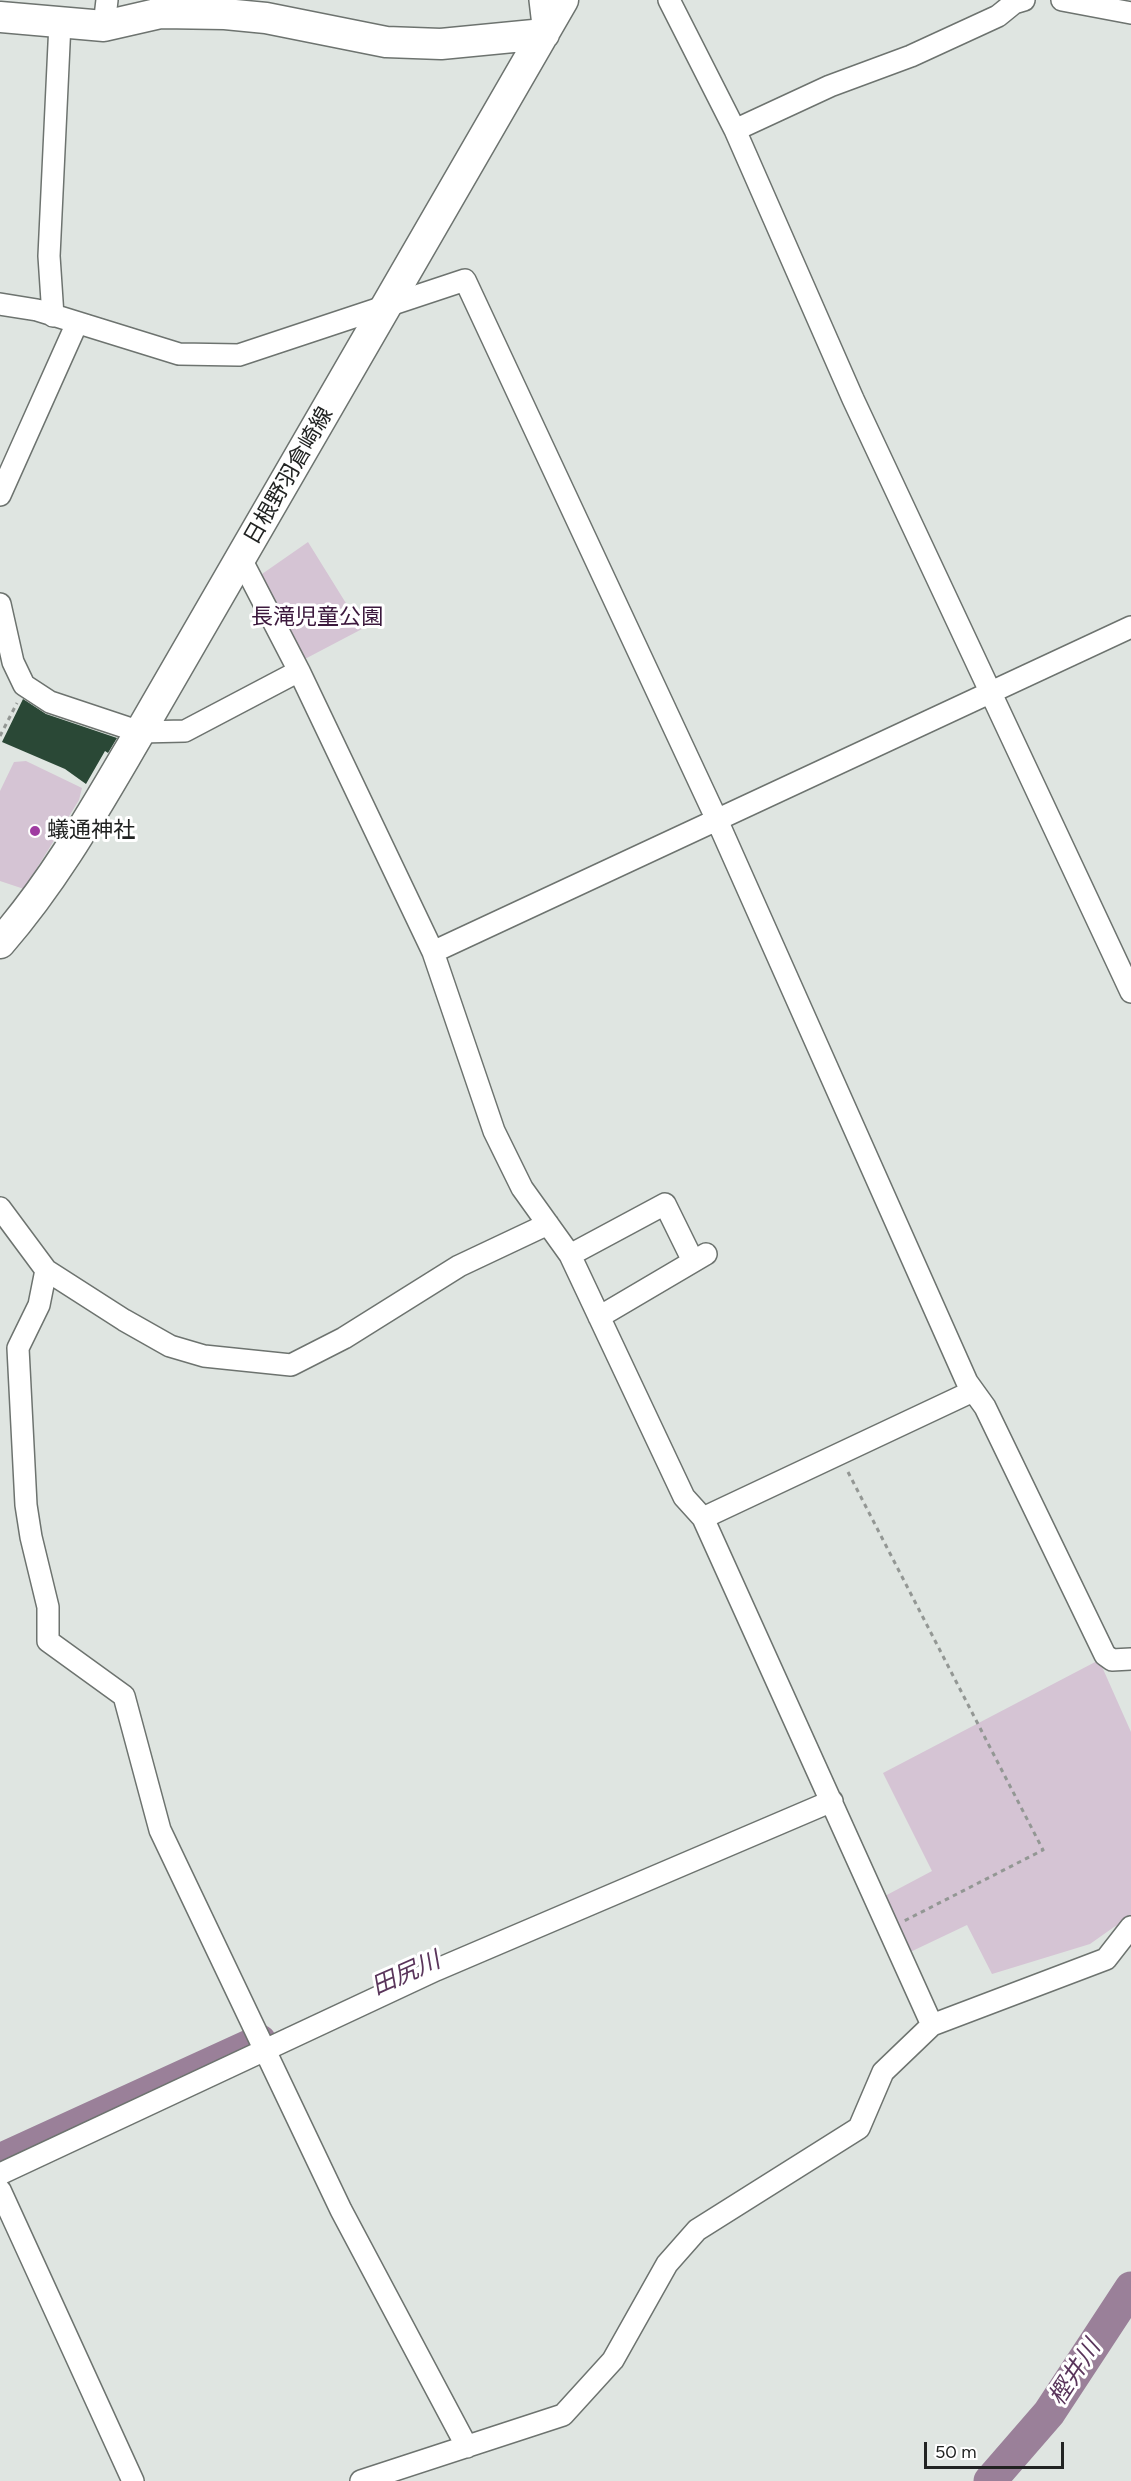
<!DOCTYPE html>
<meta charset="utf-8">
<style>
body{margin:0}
#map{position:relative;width:1131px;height:2481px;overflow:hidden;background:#dfe5e1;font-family:Figtree,sans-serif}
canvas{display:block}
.scale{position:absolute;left:924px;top:2442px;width:140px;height:27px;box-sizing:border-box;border:3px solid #212322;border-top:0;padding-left:8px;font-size:18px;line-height:21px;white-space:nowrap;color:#212322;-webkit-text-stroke:4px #fff;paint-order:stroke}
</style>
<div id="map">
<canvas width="1131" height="2481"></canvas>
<div class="scale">50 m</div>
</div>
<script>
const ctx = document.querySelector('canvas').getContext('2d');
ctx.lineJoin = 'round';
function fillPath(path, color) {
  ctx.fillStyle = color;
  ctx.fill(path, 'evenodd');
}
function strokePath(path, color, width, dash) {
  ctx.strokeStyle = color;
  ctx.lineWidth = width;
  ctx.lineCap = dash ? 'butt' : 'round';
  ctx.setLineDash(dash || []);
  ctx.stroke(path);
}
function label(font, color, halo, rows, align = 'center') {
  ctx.font = font + ' Figtree,"Noto Sans JP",sans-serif';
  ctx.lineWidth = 6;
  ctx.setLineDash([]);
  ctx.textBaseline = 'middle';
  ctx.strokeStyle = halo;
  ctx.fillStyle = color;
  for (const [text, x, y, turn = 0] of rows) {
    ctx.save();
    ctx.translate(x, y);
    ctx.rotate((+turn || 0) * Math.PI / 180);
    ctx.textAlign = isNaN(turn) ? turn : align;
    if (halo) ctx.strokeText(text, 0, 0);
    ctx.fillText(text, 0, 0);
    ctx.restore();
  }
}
const green = new Path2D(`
 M308 542 362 629 303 660 262 574Z
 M26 761 82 788 79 800 24 889 0 881V791L14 762Z
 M1099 1660 1131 1732V1920L1114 1927 1090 1944 992 1974 967 1925 906 1954 883 1897 932 1871 883 1773Z`);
const river = new Path2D(`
 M0 2160 260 2041
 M990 2481 1049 2413 1131 2288`);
const building = new Path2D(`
 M23 699 46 714 117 738 108 753 105 751 86 784 65 769 2 742Z`);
const path = new Path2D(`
 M0 736 17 703
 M848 1472 1043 1850 904 1921`);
const street = new Path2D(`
 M540 0 544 34
 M669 0 735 130 853 399 1131 992
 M1062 0 1131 13
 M104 26 107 0
 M735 130 830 86 911 56 998 16 1014 3 1024 0
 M0 304 37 310 179 354 239 355 465 280 717 820 967 1382 985 1407 1105 1655 1112 1660 1131 1659
 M53 316 49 256 60 23
 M0 495 77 323
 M241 559 299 671 433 952 494 1131 522 1188 570 1255 684 1497 703 1518 932 2025
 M0 604 13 662 24 685 50 702 140 732 185 731 299 671
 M433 952 1131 627
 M0 1208 46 1270 124 1320 170 1346 204 1356 291 1365 344 1338 459 1266 548 1224
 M570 1255 665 1204 693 1261
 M46 1270 39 1305 18 1348 26 1505 31 1537 48 1607V1641L124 1696 160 1830 341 2210 467 2447
 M599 1317 706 1254
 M703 1518 973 1391
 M0 2174 436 1970 832 1801
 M0 2190 133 2481
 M361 2481 563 2415 613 2360 667 2264 697 2230 859 2128 883 2072 932 2025 1106 1959 1131 1927`);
const secondary = new Path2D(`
 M0 17 104 26 161 13 225 14 266 18 386 42 441 44 544 34
 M0 943C56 879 97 805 140 732L563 0`);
const markers = [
 [35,831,6,"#9f3ba1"]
];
const streetNames = [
 ["日根野羽倉崎線",289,476,-60]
];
const parkNames = [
 ["長滝児童公園",317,618]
];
const poiNames = [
 ["蟻通神社",47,831]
];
const waterNames = [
 ["田尻川",406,1974,-24],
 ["樫井川",1075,2373,-57]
];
fillPath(green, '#d5c4d4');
strokePath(river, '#9a8099', 33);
fillPath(building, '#2a4836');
strokePath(street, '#6d736f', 24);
strokePath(secondary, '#6d736f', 33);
strokePath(path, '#939794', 3, [4.5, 4.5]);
strokePath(street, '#fff', 21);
strokePath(secondary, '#fff', 30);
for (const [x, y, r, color] of markers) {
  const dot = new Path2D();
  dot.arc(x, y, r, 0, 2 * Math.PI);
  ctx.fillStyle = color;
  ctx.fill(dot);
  strokePath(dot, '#fff', 2);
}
label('22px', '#212322', '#fff', streetNames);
label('22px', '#3c193d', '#fff', parkNames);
label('22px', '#212322', '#fff', poiNames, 'left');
label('italic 24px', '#5a355b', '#fff', waterNames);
</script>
